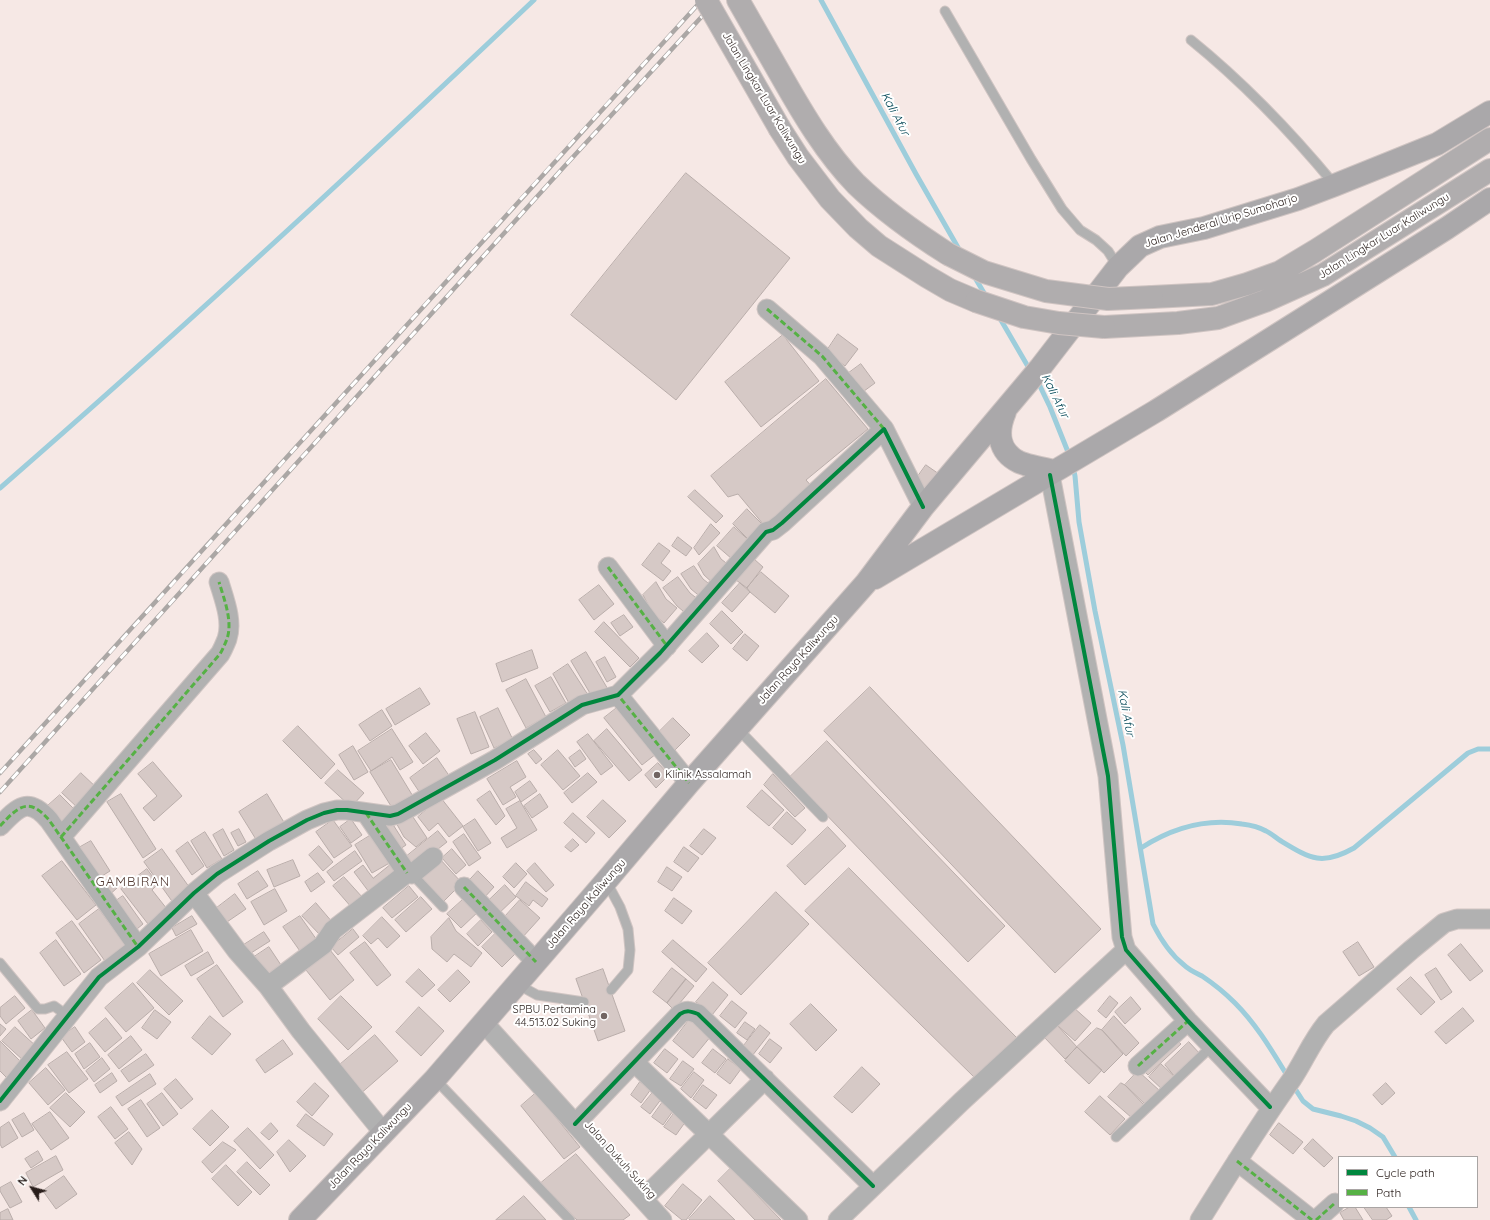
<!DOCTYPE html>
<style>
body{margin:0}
#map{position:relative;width:1490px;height:1220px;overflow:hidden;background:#f6e8e5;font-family:Quicksand,sans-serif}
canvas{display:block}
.legend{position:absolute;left:1338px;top:1156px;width:140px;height:52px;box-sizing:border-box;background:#fff;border:1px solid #a9a5a4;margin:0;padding:5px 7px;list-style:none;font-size:12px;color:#291e1b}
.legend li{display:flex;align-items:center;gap:8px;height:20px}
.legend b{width:20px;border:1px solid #a9a5a4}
.north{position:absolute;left:12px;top:1168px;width:40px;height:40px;-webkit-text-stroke:3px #fff;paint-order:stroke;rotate:307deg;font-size:11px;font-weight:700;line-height:16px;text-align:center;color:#291e1b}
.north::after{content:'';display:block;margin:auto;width:14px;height:18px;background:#291e1b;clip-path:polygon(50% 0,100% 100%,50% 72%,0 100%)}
</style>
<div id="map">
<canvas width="1490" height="1220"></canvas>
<ul class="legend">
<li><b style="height:5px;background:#00873e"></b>Cycle path</li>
<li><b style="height:5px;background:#56b145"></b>Path</li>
</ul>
<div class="north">N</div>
</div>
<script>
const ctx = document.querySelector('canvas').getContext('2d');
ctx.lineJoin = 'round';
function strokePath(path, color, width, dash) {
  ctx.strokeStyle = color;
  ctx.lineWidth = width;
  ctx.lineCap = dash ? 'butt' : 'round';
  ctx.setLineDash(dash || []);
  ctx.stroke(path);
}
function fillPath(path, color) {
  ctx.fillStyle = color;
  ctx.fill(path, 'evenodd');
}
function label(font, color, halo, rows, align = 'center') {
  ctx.font = font + ' Quicksand,sans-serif';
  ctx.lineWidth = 4;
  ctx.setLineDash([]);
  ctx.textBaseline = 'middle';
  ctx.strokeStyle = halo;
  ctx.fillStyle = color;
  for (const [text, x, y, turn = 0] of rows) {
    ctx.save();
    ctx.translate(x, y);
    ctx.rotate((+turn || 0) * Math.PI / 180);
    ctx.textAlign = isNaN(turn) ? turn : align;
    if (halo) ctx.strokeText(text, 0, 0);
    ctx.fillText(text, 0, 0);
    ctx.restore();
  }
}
const stream = new Path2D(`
 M821 0 916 174 960 251
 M974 276 987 298
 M998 315 1030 370
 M1037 380 1050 407 1070 457
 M1073 467 1075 476 1079 522 1095 611 1123 745 1153 924C1161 940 1170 954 1184 965 1189 970 1196 973 1202 976 1214 984 1225 993 1235 1003 1257 1025 1272 1051 1288 1077
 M0 488C182 330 359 166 534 0
 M1141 848C1172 828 1206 818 1242 824 1250 825 1259 827 1266 831 1271 833 1276 838 1281 841 1311 859 1322 866 1354 848L1468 753 1478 749H1490
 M1292 1084 1303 1101 1313 1109 1341 1116 1356 1121 1370 1128 1383 1137 1395 1157
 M1409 1207 1416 1220`);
const building = new Path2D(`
 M686 173 790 258 676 400 571 315Z
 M838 334 858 349 845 366 826 352Z
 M783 335 819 381 761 427 725 382Z
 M861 364 875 383 860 394 846 375Z
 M826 379 868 429 806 480 815 490 768 530 738 494 728 497 711 476Z
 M926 465 939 474 927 492 914 482Z
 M695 490 723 516 716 523 688 497Z
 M747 509 763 525 749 540 733 524Z
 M711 524 720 533 699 555 694 548Z
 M734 527 753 544 732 559 717 546Z
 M678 537 692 548 686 556 672 546Z
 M659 543 670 551 661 563 671 571 663 581 642 565Z
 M714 547 721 559 730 566 715 585 704 575 698 564Z
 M754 559 763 567 747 588 736 580Z
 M694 566 703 579 713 587 703 599 691 589 681 574Z
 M761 572 789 596 775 613 750 592 747 588Z
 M678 577 690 593 700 601 689 616 677 606 663 588Z
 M656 582 666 599 677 608 664 623 653 614 643 595Z
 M740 583 750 592 732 612 722 603Z
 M599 585 614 604 594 620 579 600Z
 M722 611 743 632 731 644 710 624Z
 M624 615 633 627 620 636 611 623Z
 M604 622 639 658 630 667 595 632Z
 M707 633 719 646 702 663 689 651Z
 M745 634 759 646 747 661 733 649Z
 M532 650 538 668 502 682 496 664Z
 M586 652 609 691 594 700 571 661Z
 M605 657 616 677 607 682 596 662Z
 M568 664 590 698 569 703 553 674Z
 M551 677 566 703 550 712 535 686Z
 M526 679 546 717 526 728 506 690Z
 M870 687 1101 929 1055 973 824 731Z
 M420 688 430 704 395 725 386 709Z
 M618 707 656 754 642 765 604 718Z
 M498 708 513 740 494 748 480 717Z
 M382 710 392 726 370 741 359 725Z
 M475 712 489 747 471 754 457 719Z
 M673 718 690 735 672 753 655 736Z
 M298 726 335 764 321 779 283 741Z
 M392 729 413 762 400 770 392 757 371 771 358 751Z
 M607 729 642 770 629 781 594 741Z
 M426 733 440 751 423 764 409 746Z
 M588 734 613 766 601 775 577 742Z
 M827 741 1005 926 968 962 790 777Z
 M353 746 368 772 354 780 339 755Z
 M534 750 542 759 536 764 528 754Z
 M558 750 580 776 563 790 541 765Z
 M580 750 586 759 575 767 569 758Z
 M437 758 450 777 422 796 410 778Z
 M391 760 414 798 394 811 370 772Z
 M517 761 526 777 510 787 516 797 503 805 487 779Z
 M153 762 182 796 154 821 143 808 157 796 138 774Z
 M658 763 669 775 656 788 645 775Z
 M338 770 364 793 351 807 325 783Z
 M81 773 98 789 79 809 62 793Z
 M588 773 597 782 572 803 564 793Z
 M773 774 805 808 795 817 764 785Z
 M530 781 537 791 521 802 515 792Z
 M762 790 784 810 769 826 747 807Z
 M490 791 505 816 496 825 477 800Z
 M121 794 156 849 143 858 107 802Z
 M267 794 285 824 257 841 239 812Z
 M540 794 548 807 532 818 524 806Z
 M60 795 78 813 61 829 43 810Z
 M441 798 463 826 449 837 438 823 429 831 418 817Z
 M603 800 626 821 609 838 587 817Z
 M520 801 537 830 507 848 501 838 517 828 506 809Z
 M409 811 427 838 416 847 404 837 394 819Z
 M787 812 806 830 792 845 773 828Z
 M573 813 595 833 586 843 564 823Z
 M351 819 362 835 351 843 340 827Z
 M475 819 491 843 478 851 463 827Z
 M333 820 352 846 334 858 316 832Z
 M392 823 406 845 397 851 382 830Z
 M828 827 846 846 805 885 787 866Z
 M223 829 234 850 224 856 213 835Z
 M239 829 246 842 238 846 231 833Z
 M704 829 716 838 702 855 690 846Z
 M438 831 447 842 410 871 402 860Z
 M205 832 222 859 207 868 191 841Z
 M376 832 393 861 372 873 355 845Z
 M464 834 481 858 469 866 453 842Z
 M573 839 579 845 571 852 565 847Z
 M91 841 110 871 94 881 75 850Z
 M188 842 204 866 192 875 176 851Z
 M319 846 333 862 323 871 309 855Z
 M684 847 699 858 688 872 674 862Z
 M162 849 192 891 174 904 144 862Z
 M452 849 466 865 456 874 442 858Z
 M355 851 362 861 334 881 327 872Z
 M439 858 462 883 442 903 417 877Z
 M293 860 300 876 274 887 267 870Z
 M62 861 96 905 77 920 42 876Z
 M394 862 402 873 372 896 354 872 363 865 373 878Z
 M516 863 527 874 514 888 503 877Z
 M535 863 554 885 546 892 527 871Z
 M667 867 682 877 672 891 658 882Z
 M849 868 1018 1039 976 1079 805 911Z
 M147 869 158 884 152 890 167 909 148 924 121 889Z
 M258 871 268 886 247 899 238 884Z
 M478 871 494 887 483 899 467 883Z
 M318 873 325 882 311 892 305 882Z
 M344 877 363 898 352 908 333 886Z
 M109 878 117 888 107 897 99 887Z
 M526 882 548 899 542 907 533 900 529 906 516 896Z
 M505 885 516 897 495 917 484 905Z
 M409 886 418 897 392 918 383 908Z
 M275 889 287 911 264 925 251 902Z
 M776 892 809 924 741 995 708 963Z
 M235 894 246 909 224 924 214 910Z
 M123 896 143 924 131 934 110 905Z
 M467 896 480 910 461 928 447 914Z
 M421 897 432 909 406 932 395 920Z
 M674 898 692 911 682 924 665 911Z
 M520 900 540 918 521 939 501 921Z
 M316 903 333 923 320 935 302 916Z
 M99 909 128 949 107 964 79 924Z
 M192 916 197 924 176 936 172 928Z
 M300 916 319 943 302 954 283 927Z
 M382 917 400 936 387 948 378 938 371 944 363 936Z
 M449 918 456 931 482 953 471 967 454 954 447 962 432 949 431 937Z
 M481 920 492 932 478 946 467 934Z
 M72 921 101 960 84 973 56 933Z
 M353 929 359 937 338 955 331 947Z
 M191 930 203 951 161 976 149 954Z
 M264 932 270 941 251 953 242 946Z
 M496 933 516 953 502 967 482 947Z
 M56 940 81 974 64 986 40 953Z
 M673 940 707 969 696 982 662 952Z
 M365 942 391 975 377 986 350 953Z
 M1358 942 1374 967 1359 976 1343 952Z
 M1461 944 1483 971 1470 981 1448 955Z
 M269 947 281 965 264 977 251 959Z
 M330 950 354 980 330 1000 306 970Z
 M208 952 214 963 191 976 185 966Z
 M217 965 243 1002 223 1017 197 979Z
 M672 968 686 979 667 1003 653 992Z
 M1436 968 1452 992 1441 1000 1425 975Z
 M419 969 435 985 422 997 406 982Z
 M603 969 625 1031 598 1041 576 979Z
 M150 970 183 1001 169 1015 137 983Z
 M458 970 470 982 450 1002 438 990Z
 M1411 977 1435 1002 1421 1015 1397 989Z
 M686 979 694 986 674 1010 667 1003Z
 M713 982 728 995 712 1015 696 1002Z
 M133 983 154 1008 126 1032 105 1008Z
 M15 996 25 1008 6 1024 0 1016V1008Z
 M341 996 372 1027 348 1050 318 1019Z
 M1110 996 1118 1003 1106 1018 1098 1011Z
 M1131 997 1141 1009 1125 1024 1115 1012Z
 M732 1001 747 1013 735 1028 720 1016Z
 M811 1004 837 1030 816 1051 790 1024Z
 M419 1007 444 1031 421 1056 396 1032Z
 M1073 1007 1091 1023 1075 1041 1057 1025Z
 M1463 1008 1474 1021 1446 1044 1435 1032Z
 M32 1010 45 1028 31 1039 18 1021Z
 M155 1010 171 1022 157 1039 142 1028Z
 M210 1016 231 1034 212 1055 192 1038Z
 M1114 1016 1139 1043 1126 1056 1102 1030Z
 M106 1018 122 1038 105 1052 89 1033Z
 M690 1019 711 1036 693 1058 673 1041Z
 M745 1022 755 1029 747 1040 737 1033Z
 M0 1024 6 1029 0 1036Z
 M760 1025 770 1033 752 1056 742 1048Z
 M1057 1025 1077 1047 1065 1059 1044 1037Z
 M15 1027 37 1047 24 1061 2 1041Z
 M75 1027 85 1042 72 1052 61 1037Z
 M1097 1028 1102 1030 1123 1054 1104 1073 1077 1047Z
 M375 1035 398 1061 359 1095 336 1068Z
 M131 1036 142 1050 119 1069 108 1055Z
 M1173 1036 1181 1044 1148 1075 1140 1067Z
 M770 1039 782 1048 770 1063 759 1054Z
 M283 1040 293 1054 265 1073 256 1060Z
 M0 1041 22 1063 7 1078 0 1071Z
 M1189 1042 1201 1055 1176 1078 1165 1065Z
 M90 1043 100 1057 84 1069 75 1054Z
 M1077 1047 1102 1070 1089 1084 1065 1061Z
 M665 1049 678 1059 667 1073 654 1063Z
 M713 1049 726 1059 715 1073 702 1063Z
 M67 1052 88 1079 69 1093 48 1065Z
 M146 1054 154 1065 129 1082 121 1071Z
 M102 1058 110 1069 94 1082 86 1071Z
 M728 1059 741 1069 730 1084 717 1074Z
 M683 1061 694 1069 681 1086 670 1079Z
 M1161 1064 1176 1078 1164 1091 1149 1077Z
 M862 1067 880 1084 852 1113 834 1097Z
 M46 1068 65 1090 48 1105 29 1083Z
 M1138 1071 1160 1091 1147 1106 1125 1085Z
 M694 1072 704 1080 691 1098 681 1089Z
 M112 1073 117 1081 100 1093 95 1085Z
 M150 1074 156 1084 122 1106 116 1097Z
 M176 1079 193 1099 181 1109 164 1089Z
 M640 1082 651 1089 641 1103 631 1095Z
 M315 1083 329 1096 312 1116 297 1102Z
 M1121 1083 1125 1085 1144 1105 1132 1118 1108 1097Z
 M1386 1083 1395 1093 1382 1105 1373 1095Z
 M703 1085 717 1095 706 1109 693 1099Z
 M654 1091 662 1098 650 1114 641 1107Z
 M66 1093 85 1112 70 1127 50 1108Z
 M162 1093 178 1114 163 1126 147 1104Z
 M536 1093 580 1147 564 1159 521 1106Z
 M1100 1096 1125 1119 1110 1135 1085 1112Z
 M141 1100 160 1128 147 1137 128 1109Z
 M662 1103 673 1111 663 1125 652 1117Z
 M111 1107 128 1129 115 1139 98 1117Z
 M212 1110 229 1127 210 1146 193 1129Z
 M50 1112 69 1138 51 1150 32 1124Z
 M675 1112 686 1121 676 1135 664 1127Z
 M24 1113 34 1130 22 1137 12 1120Z
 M306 1114 333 1134 324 1146 297 1126Z
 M9 1122 18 1138 2 1148 0 1144V1128Z
 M271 1123 278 1131 269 1140 261 1133Z
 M1279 1123 1303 1142 1293 1154 1270 1135Z
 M248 1128 274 1155 260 1169 234 1141Z
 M129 1132 142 1149 132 1165 115 1143Z
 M1313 1139 1333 1158 1324 1167 1304 1149Z
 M289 1140 306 1156 290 1172 277 1152Z
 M223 1142 236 1150 212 1173 202 1162Z
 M38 1151 43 1160 31 1168 25 1159Z
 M576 1154 630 1215 623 1220H577L541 1183Z
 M56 1156 63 1170 33 1187 26 1173Z
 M247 1162 270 1185 260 1195 237 1172Z
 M226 1165 252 1192 238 1206 212 1179Z
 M731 1168 781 1220H755L718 1181Z
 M64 1176 77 1194 56 1209 43 1191Z
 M11 1182 22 1202 10 1208 0 1191V1188Z
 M683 1184 702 1200 686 1220H682L665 1206Z
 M524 1196 546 1220H496Z
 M710 1196 735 1220H690L689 1219Z
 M1350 1207H1355L1363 1220H1344L1340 1213Z
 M1364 1207H1386L1392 1216 1386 1220H1373Z
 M8 1209 13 1220H0V1213Z`);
const lane = new Path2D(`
 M945 11 1031 159 1062 209 1080 230 1096 240 1108 251 1118 267
 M1191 40C1244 83 1291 132 1334 184
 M737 728 823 817
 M412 874 443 907
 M606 881 620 907 628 929 630 950 628 970 611 990
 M0 963 38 1009H45L54 1006 68 1016
 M517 984 537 995 584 1002
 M435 1079 570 1220
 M1116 1137 1212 1046`);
const street = new Path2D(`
 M767 309 822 356 884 429
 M1050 475 1108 776 1122 937 1126 950 1188 1021 1270 1107
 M608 567 667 646
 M618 695 689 783
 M366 813 407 873
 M0 826C18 807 28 796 49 820L138 947
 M61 837 220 654C223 649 225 644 227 639 233 621 224 599 219 582
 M464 887 536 962
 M194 893 237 951 268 986 301 1031 383 1132
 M268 986 323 945 333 930 407 873 412 874 433 857
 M484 1023 662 1220
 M634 1062 798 1220
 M1138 1066 1188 1021
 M0 1101 99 977 138 947 194 893 217 874 269 841 307 820 324 813 337 810H347L390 816 398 814 495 760 582 705 618 695 660 653 766 532 773 530 782 523 884 429 923 507
 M575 1124 680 1014C687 1010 690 1011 698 1014L873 1186
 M1237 1161 1312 1220
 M643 1199 765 1079
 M838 1220 962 1101 1126 950
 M1200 1220C1230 1172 1259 1125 1292 1079 1304 1061 1312 1041 1326 1024L1411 950 1444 923 1457 919H1490
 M1316 1220 1335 1203`);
const primary = new Path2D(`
 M1005 412C997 431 997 451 1019 462 1028 466 1045 469 1055 471
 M875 578 1156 411 1447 228 1490 199
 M300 1220 435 1079 606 881 689 783 866 583 923 507 1040 368 1118 267 1140 246 1160 237 1204 228 1298 199 1335 185 1437 144 1490 112`);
const highway = new Path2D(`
 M738 0C753 26 767 51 782 77 803 114 826 153 856 184 884 211 915 233 948 254
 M780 129 798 157 830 199 858 228 879 246 926 276 950 290 976 301
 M1152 297 1212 294 1247 284 1280 272 1315 251 1490 139
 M1104 327 1178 323 1218 318 1265 301 1323 275 1490 170`);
const rail = new Path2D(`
 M0 773C235 516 467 257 702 0
 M0 792 562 169 717 0`);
const highwayBridge = new Path2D(`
 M706 0 780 129
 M948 254 984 272 1046 291 1108 299 1152 297
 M976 301 1024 317 1059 323 1104 327`);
const quiet = new Path2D(`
 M767 309 822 356 884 429
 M608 567 667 646
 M621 692 618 695 689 783
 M366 813 407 873
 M0 826C18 807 28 796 49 820L138 947
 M61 837 220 654C223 649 225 644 227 639 233 621 224 599 219 582
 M464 887 536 962
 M1138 1066 1188 1021
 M1237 1161 1312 1220
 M1316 1220 1335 1203`);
const cycleway = new Path2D(`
 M1050 475 1108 776 1122 937 1126 950 1188 1021 1270 1107
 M0 1101 99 977 138 947 194 893 217 874 269 841 307 820 324 813 337 810H347L390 816 398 814 495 760 582 705 618 695 660 653 766 532 773 530 782 523 884 429 923 507
 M575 1124 680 1014C687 1010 690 1011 698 1014L873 1186`);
const markers = [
 [657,775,4,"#716562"],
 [604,1016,4,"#716562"]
];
const streetNames = [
 ["Jalan Lingkar Luar Kaliwungu",764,98,59],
 ["Jalan Jenderal Urip Sumoharjo",1221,221,-17],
 ["Jalan Lingkar Luar Kaliwungu",1384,236,-32],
 ["Jalan Raya Kaliwungu",798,660,-48],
 ["Jalan Raya Kaliwungu",586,904,-49],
 ["Jalan Raya Kaliwungu",370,1146,-46],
 ["Jalan Dukuh Suking",620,1160,48]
];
const poiNames = [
 ["Klinik Assalamah",665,775],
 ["SPBU Pertamina",596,1010,"right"],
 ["44.513.02 Suking",596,1023,"right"]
];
const waterNames = [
 ["Kali Afur",895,114,62],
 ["Kali Afur",1055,396,64],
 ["Kali Afur",1126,713,79]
];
const quarterNames = [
 ["GAMBIRAN",133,882]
];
strokePath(stream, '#9dcddb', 5);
fillPath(building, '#d6c9c6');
strokePath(building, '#b9adaa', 1);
strokePath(lane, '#cfc4c2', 11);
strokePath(street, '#cfc4c2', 21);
strokePath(primary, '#cfc4c2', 24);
strokePath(highway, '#cfc4c2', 24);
strokePath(lane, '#b1b1b1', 9);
strokePath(street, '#b1b1b1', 19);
strokePath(primary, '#aaa8aa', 22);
strokePath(highway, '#b0adae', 22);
strokePath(rail, '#aba7a5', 4.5);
strokePath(rail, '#fff', 3, [9]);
strokePath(highwayBridge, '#cfc4c2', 24, []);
strokePath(highwayBridge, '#b0adae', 22);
strokePath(quiet, '#56b145', 3, [6, 3]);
strokePath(cycleway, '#00873e', 4);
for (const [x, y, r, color] of markers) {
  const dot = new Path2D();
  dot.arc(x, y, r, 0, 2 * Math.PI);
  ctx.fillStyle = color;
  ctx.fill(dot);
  strokePath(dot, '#fff', 1.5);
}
label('11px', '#291e1b', '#fff', streetNames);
label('11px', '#291e1b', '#fff', poiNames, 'left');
label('italic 12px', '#004554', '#fff', waterNames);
ctx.letterSpacing = '1px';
label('13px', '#543c35', '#fff', quarterNames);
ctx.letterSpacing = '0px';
</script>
